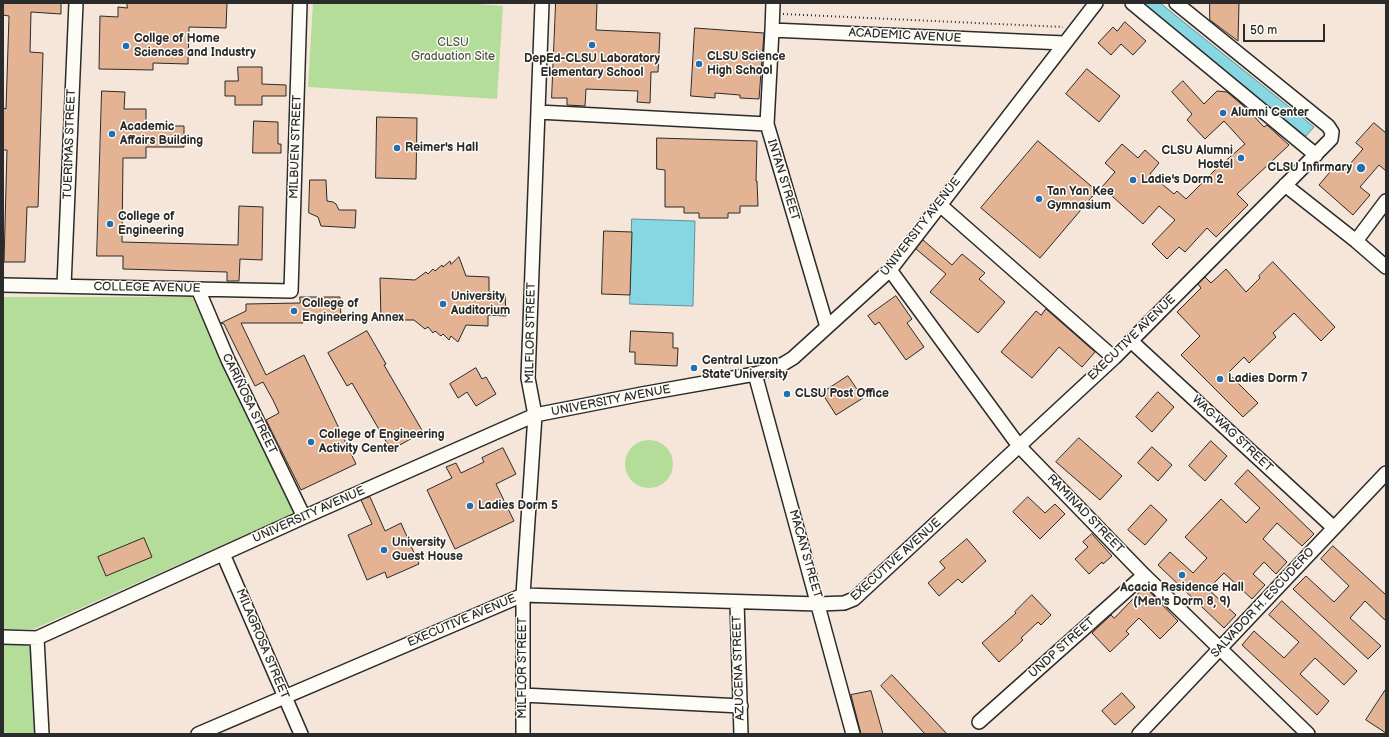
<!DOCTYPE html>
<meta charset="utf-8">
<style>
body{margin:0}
#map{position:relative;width:1389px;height:737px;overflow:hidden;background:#fdfcf7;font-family:"Balsamiq Sans",sans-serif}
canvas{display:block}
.frame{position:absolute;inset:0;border:4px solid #2b2b2b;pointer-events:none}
.scale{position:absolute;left:1243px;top:24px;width:82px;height:18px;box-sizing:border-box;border:2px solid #2b2b2b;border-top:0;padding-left:5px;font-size:12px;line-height:14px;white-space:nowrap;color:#2b2b2b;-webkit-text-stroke:3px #fdfcf7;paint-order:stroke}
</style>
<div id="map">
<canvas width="1389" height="737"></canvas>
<div class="frame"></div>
<div class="scale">50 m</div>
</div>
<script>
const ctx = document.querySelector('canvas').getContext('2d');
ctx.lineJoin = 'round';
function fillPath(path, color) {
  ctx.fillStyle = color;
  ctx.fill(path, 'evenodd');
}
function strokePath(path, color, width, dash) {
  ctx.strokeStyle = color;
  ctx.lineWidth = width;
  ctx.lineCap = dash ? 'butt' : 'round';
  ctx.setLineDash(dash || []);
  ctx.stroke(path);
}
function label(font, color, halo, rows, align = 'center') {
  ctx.font = font + ' "Balsamiq Sans",sans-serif';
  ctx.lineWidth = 3;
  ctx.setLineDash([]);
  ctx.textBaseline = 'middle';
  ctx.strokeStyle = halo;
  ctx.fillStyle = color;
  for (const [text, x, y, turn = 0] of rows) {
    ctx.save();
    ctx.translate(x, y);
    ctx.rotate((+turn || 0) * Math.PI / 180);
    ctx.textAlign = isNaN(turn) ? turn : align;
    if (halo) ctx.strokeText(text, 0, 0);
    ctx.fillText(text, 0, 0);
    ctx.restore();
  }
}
const built = new Path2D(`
 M3 3H1386V734H3Z`);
const green = new Path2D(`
 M313 3H465L503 6 497 99 308 87Z
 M3 297H192L294 513 34 629H3Z
 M625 464a24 24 0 1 1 48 0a24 24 0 1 1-48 0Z
 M3 643 32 644 37 734H3Z`);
const water = new Path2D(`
 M1142 3H1160L1314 127 1306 136Z
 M632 219 695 221 693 306 630 304Z`);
const building = new Path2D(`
 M3 3H61V14L31 12 30 52 43 53 38 207H27L25 262H4L7 150H3V108L6 109 9 16 3 15Z
 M127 3H227L226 28 189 27 188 64 153 63V70L99 69 100 16 118 17V7L127 8Z
 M556 3H597L596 30 660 33 658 72H651L650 103 637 102 638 91 586 89 585 106 567 105V98H552Z
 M1210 3H1239L1238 41 1210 20Z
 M1125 22 1146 41 1133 55 1121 44 1111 55 1098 43 1113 27 1117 31Z
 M695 28 764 33 759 99 740 98V95L715 93V98L691 96Z
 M238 67H262V84L286 85V96H262V105H235V96H225V81H238Z
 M1087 69 1120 96 1099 122 1066 94Z
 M1183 81 1204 104 1217 91 1227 92 1247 109 1264 127 1267 125 1289 145 1237 194 1248 205 1216 237 1207 228 1185 252 1179 247 1167 259 1152 244 1175 220 1159 206 1143 224 1102 187 1115 172 1105 163 1122 144 1138 158 1145 150 1159 163 1150 174 1174 194 1177 191 1186 199 1214 171 1245 144 1224 121 1205 139 1187 120 1192 114 1172 92Z
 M102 91 125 92 124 109H146V126H184V147H146V158H123L122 242 238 245 239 206 263 207 262 260 240 259 239 281H227V272L123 269V256H97Z
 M377 117 417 118 416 179 376 178Z
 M254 121 278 122V144H281V153H253Z
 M1374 123 1386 133V171L1379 165 1360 187 1370 195 1353 215 1319 185 1335 166 1343 172 1363 149 1356 143Z
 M657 138 757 141 756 181H757L758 206H740V213H728V218H699V213H684V207H665V170L657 169Z
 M1038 141 1097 191 1040 258 981 208Z
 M310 180H326L327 201 333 202 336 204 339 210H356L355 228 321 226 318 217 309 213Z
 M604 231 632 232 630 295 602 294Z
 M923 240 952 265 962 254 985 273 979 279 1005 302 978 333 930 292 946 274 916 249Z
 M459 257 466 276 489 277V292L505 293 506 316 488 315V326L466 325 458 342 451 336 449 340 443 334 441 336 435 331 433 333 428 327 425 329 414 320H381L380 278 415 280 426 272 428 274 433 269 435 271 442 265 443 267 450 261 451 264Z
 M1273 262 1335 327 1321 341 1294 313 1273 333 1276 337 1249 363 1244 357 1228 373 1258 403 1243 417 1181 355 1200 336 1177 312 1201 288 1198 284 1205 277 1211 283 1226 269 1246 292 1260 278 1259 276Z
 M896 296 912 319 907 323 924 347 906 360 879 322 875 325 868 316Z
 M300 297H340L341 318H303V323H241L266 375 304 355 356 464 301 490 266 420 279 413 273 400 263 382 255 386 224 324 221 323 246 311V304L300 303Z
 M1046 309 1095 352 1082 367 1059 347 1032 378 1001 352 1036 311 1041 315Z
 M367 331 386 364 384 365 423 432 391 450 352 383 347 386 328 353Z
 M631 331 673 333V348H678L677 366 635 364V352H630Z
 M476 368 482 379 486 377 496 394 476 406 467 392 458 398 450 384Z
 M848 376 863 398 836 415 822 393Z
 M1158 392 1174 407 1152 432 1136 417Z
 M1079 438 1122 476 1100 500 1056 462Z
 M1211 441 1227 456 1205 481 1189 466Z
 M1152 447 1172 465 1158 481 1138 463Z
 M503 448 516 474 496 484 514 521 455 549 427 490 452 478 446 467 456 463 461 473 484 462 482 458Z
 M1248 470 1314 534 1302 546 1277 523 1263 539 1287 562 1276 574 1264 562 1253 574 1265 585 1252 599 1224 573 1208 589 1236 615 1224 628 1158 565 1170 552 1193 573 1207 558 1185 537 1221 499 1246 523 1260 508 1235 484Z
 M370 497 385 531 401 523 419 564 387 578 385 572 367 580 348 535 372 524 361 500Z
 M1028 497 1045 513 1055 504 1065 514 1040 539 1013 512Z
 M1151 505 1167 520 1145 545 1128 530Z
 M1092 534 1112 556 1103 564 1102 562 1089 574 1075 559 1088 547 1083 542Z
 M144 538 152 557 106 576 98 557Z
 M967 539 986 561 962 583 958 579 939 596 928 583 945 568 940 562Z
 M1333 546 1386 595V621L1365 601 1350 618 1381 646 1368 659 1293 589 1306 576 1334 602 1349 586 1321 559Z
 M1145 587 1178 621 1160 639 1139 618 1126 631 1129 634 1110 652 1092 633 1111 615 1114 618Z
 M1032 595 1051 615 1041 625 1038 622 1021 638 1023 640 999 662 982 643 1016 613 1015 612Z
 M1282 601 1357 671 1344 685 1315 658 1300 674 1329 701 1317 715 1242 645 1254 631 1284 658 1299 642 1269 615Z
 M892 675 947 734H925L881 686Z
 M1386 689V733L1366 720Z
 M871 691 883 734H861L851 695Z
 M1122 693 1135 707 1115 725 1102 711Z`);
const path = new Path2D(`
 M783 14 1063 27`);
const minor = new Path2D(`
 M773 3 772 30 1064 43
 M1132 3 1316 155
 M772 30 767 124 827 327
 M538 112 767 124
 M1285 185 1356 241 1386 267
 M940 205 1114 358
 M1356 241 1386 201
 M890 270 1019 446 1144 575 1308 734
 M3 285 291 291 300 3
 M64 286 76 3
 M198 289 228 360 304 517
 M1131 341 1334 528
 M755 374 853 734
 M223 554 301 734
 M737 602 741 734
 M3 637 37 638 304 517 535 415 642 394 755 374C769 370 780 367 793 358L890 270 1096 3
 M37 638 42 734
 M523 695 741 706
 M979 722 1144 575
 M198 734 523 595 818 604 844 603 854 599 1114 358 1331 139 1332 132 1328 126 1176 3
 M523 734V595L535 415 528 378 542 3
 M1139 734 1386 473`);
const markers = [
 [592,45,4,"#1f6fb2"],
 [126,46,4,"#1f6fb2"],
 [699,64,4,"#1f6fb2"],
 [1223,113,4,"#1f6fb2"],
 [112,134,4,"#1f6fb2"],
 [397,148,4,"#1f6fb2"],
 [1241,158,4,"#1f6fb2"],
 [1361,168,5,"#1f6fb2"],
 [1133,180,4,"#1f6fb2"],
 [1039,199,4,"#1f6fb2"],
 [110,224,4,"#1f6fb2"],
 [443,304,4,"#1f6fb2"],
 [294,311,4,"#1f6fb2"],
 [694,368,4,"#1f6fb2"],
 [1220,379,4,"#1f6fb2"],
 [787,394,4,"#1f6fb2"],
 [311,442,4,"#1f6fb2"],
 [470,506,4,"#1f6fb2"],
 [384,550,4,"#1f6fb2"],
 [1182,575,4,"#1f6fb2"]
];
const streetNames = [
 ["ACADEMIC AVENUE",905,36,3],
 ["TUERIMAS STREET",70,144,-88],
 ["MILBUEN STREET",296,147,-88],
 ["INTAN STREET",783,180,73],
 ["UNIVERSITY AVENUE",921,227,-52],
 ["COLLEGE AVENUE",147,288,1],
 ["MILFLOR STREET",531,333,-89],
 ["EXECUTIVE AVENUE",1132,338,-44],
 ["UNIVERSITY AVENUE",611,401,-11],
 ["CARIÑOSA STREET",249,404,64],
 ["WAG-WAG STREET",1232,434,43],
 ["RAMINAD STREET",1085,514,46],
 ["UNIVERSITY AVENUE",309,515,-24],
 ["MACAN STREET",805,554,74],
 ["EXECUTIVE AVENUE",896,560,-42],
 ["SALVADOR H. ESCUDERO",1263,603,-47],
 ["EXECUTIVE AVENUE",462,621,-23],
 ["MILAGROSA STREET",262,644,67],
 ["UNDP STREET",1062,648,-42],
 ["MILFLOR STREET",523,668,-90],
 ["AZUCENA STREET",739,668,-92]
];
const poiNames = [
 ["Collge of Home",134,39],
 ["Sciences and Industry",134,53],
 ["CLSU Science",707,57],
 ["High School",707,71],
 ["DepEd-CLSU Laboratory",592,59,"center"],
 ["Elementary School",592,73,"center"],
 ["Alumni Center",1231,113],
 ["Academic",120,127],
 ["Affairs Building",120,141],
 ["Reimer's Hall",405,148],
 ["CLSU Alumni",1233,151,"right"],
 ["Hostel",1233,165,"right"],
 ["CLSU Infirmary",1352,168,"right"],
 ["Ladie's Dorm 2",1141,180],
 ["Tan Yan Kee",1047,192],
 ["Gymnasium",1047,206],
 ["College of",118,217],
 ["Engineering",118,231],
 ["University",451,297],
 ["Auditorium",451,311],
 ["College of",302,304],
 ["Engineering Annex",302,318],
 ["Central Luzon",702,361],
 ["State University",702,375],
 ["Ladies Dorm 7",1228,379],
 ["CLSU Post Office",795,394],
 ["College of Engineering",319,435],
 ["Activity Center",319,449],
 ["Ladies Dorm 5",478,506],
 ["University",392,543],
 ["Guest House",392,557],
 ["Acacia Residence Hall",1182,588,"center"],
 ["(Men's Dorm 8, 9)",1182,602,"center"]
];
const parkNames = [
 ["CLSU",453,43],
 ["Graduation Site",453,57]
];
fillPath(built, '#f5e6d9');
fillPath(green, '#b4dd99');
fillPath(water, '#86d7e1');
strokePath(water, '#629298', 1);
fillPath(building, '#e3b394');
strokePath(building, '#2b2b2b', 1);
strokePath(minor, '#2b2b2b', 16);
strokePath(path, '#2b2b2b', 2, [1, 3]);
strokePath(minor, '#fdfcf7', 13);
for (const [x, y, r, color] of markers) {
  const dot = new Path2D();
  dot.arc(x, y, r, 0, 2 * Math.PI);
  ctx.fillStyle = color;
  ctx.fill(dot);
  strokePath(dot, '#fdfcf7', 1.5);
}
label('12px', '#2b2b2b', '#fdfcf7', streetNames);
label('bold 12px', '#2b2b2b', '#fdfcf7', poiNames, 'left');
label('12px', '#4d5846', '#fdfcf7', parkNames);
</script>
